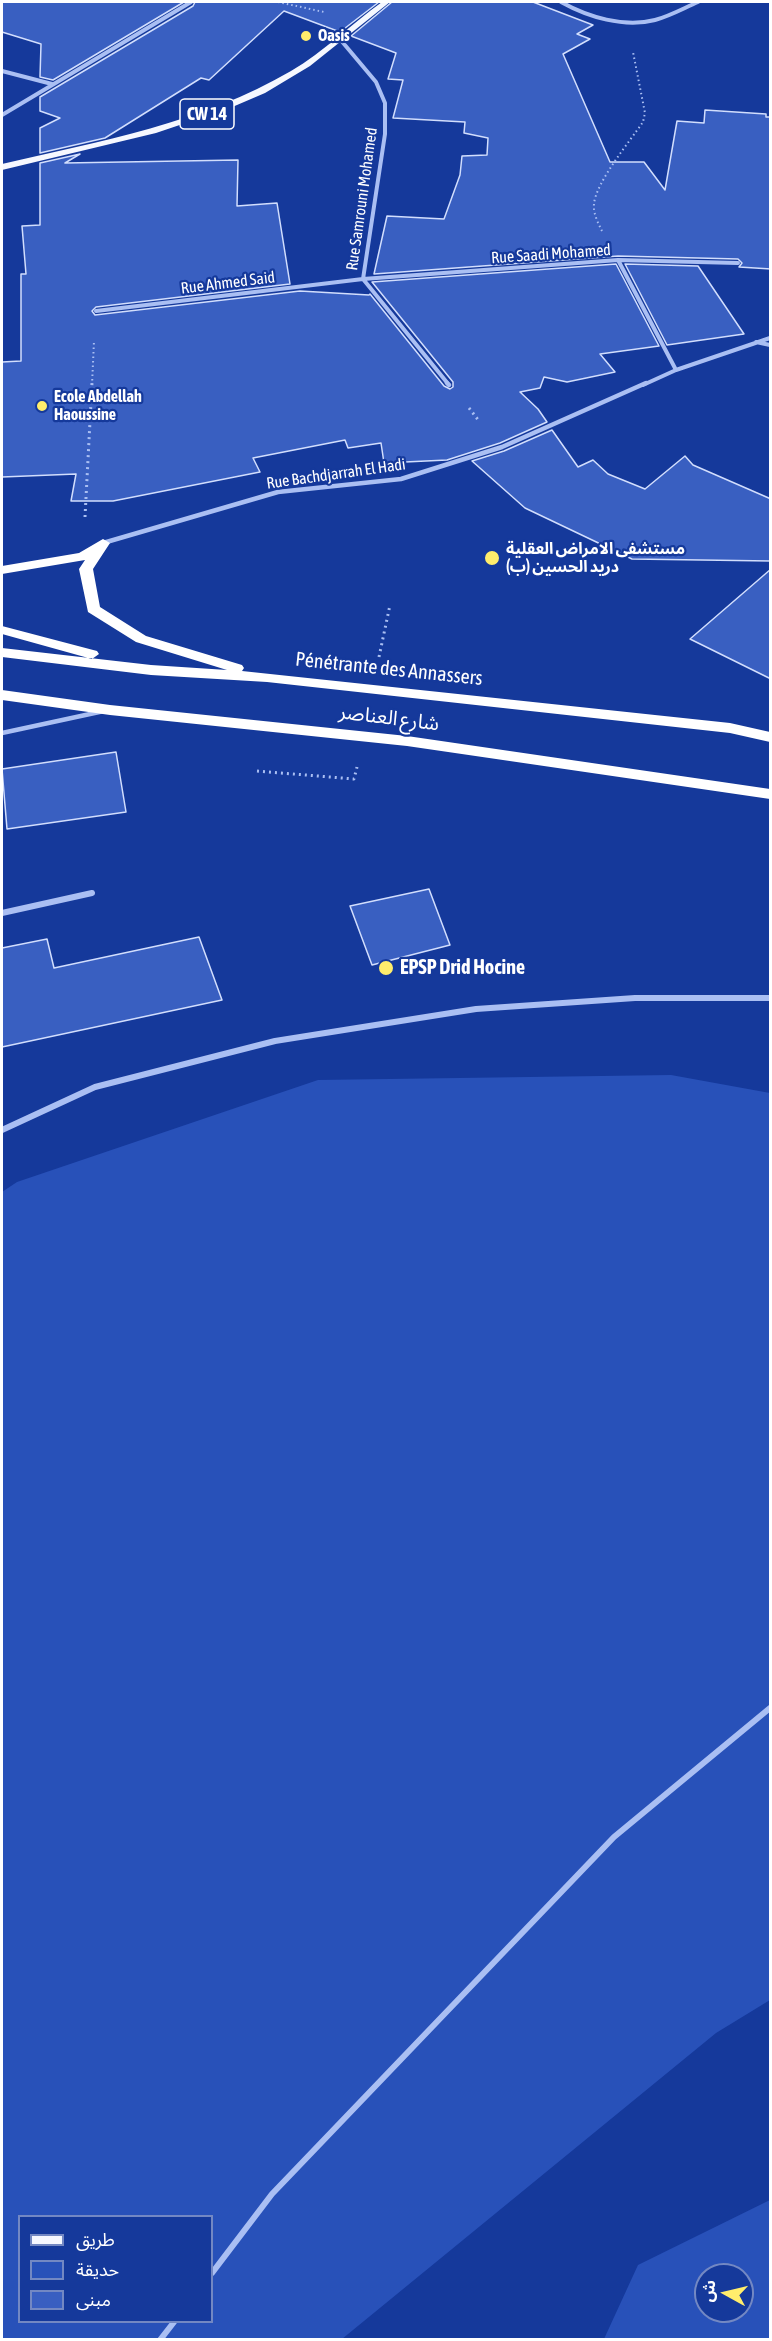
<!DOCTYPE html>
<meta charset="utf-8">
<style>
body{margin:0}
#map{position:relative;width:772px;height:2341px;overflow:hidden;background:#15399b;font-family:"Asap Condensed","Noto Sans Arabic",sans-serif}
canvas{display:block}
.frame{position:absolute;inset:0;border:3px solid #fff;pointer-events:none}
.legend{position:absolute;left:18px;top:2215px;width:195px;height:108px;box-sizing:border-box;background:#15399b;border:2px solid #7388c3;margin:0;padding:8px 10px;list-style:none;font-size:18px;color:#fff}
.legend li{display:flex;align-items:center;gap:12px;height:30px}
.legend b{width:30px;border:2px solid #7388c3}
.north{position:absolute;left:694px;top:2263px;width:60px;height:60px;box-sizing:border-box;background:#15399b;border:2px solid #7388c3;border-radius:50%;rotate:278deg;font-size:16px;font-weight:700;line-height:24px;text-align:center;color:#fff}
.north::after{content:'';display:block;margin:auto;width:21px;height:27px;background:#ffed6c;clip-path:polygon(50% 0,100% 100%,50% 72%,0 100%)}
</style>
<div id="map">
<canvas width="772" height="2341"></canvas>
<div class="frame"></div>
<ul class="legend">
<li><b style="height:8px;background:#f6f8ff"></b>طريق</li>
<li><b style="height:16px;background:#2851b9"></b>حديقة</li>
<li><b style="height:16px;background:#395fc1"></b>مبنى</li>
</ul>
<div class="north">ش</div>
</div>
<script>
const ctx = document.querySelector('canvas').getContext('2d');
ctx.lineJoin = 'round';
function fillPath(path, color) {
  ctx.fillStyle = color;
  ctx.fill(path, 'evenodd');
}
function strokePath(path, color, width, dash) {
  ctx.strokeStyle = color;
  ctx.lineWidth = width;
  ctx.lineCap = dash ? 'butt' : 'round';
  ctx.setLineDash(dash || []);
  ctx.stroke(path);
}
function label(font, color, halo, rows, align = 'center') {
  ctx.font = font + ' "Asap Condensed","Noto Sans Arabic",sans-serif';
  ctx.lineWidth = 4.5;
  ctx.setLineDash([]);
  ctx.textBaseline = 'middle';
  ctx.strokeStyle = halo;
  ctx.fillStyle = color;
  for (const [text, x, y, turn = 0] of rows) {
    ctx.save();
    ctx.translate(x, y);
    ctx.rotate((+turn || 0) * Math.PI / 180);
    ctx.textAlign = isNaN(turn) ? turn : align;
    if (halo) ctx.strokeText(text, 0, 0);
    ctx.fillText(text, 0, 0);
    ctx.restore();
  }
}
const green = new Path2D(`
 M671 1075 770 1093V2000L716 2033 342 2339 2 2340V1192L17 1182 318 1080ZM20 2216H212V2322H20Z
 M770 2200V2339H604L638 2265ZM706 2275H742V2311H706Z`);
const building = new Path2D(`
 M2 2H184L53 80 40 77 41 44 2 32Z
 M195 2H379L340 32 284 11 209 80 201 78 105 138 40 153V128L60 118 40 111V97L193 6Z
 M392 2H533L593 25 577 34 590 39 563 54 610 162H644L665 190 677 121 704 123 705 110 766 114V117H771V269L739 267 742 263 738 259 618 256 374 274 387 216 444 219 460 175 462 156 487 155 488 138 464 133 465 122 393 118 403 80 388 79 396 53 351 36Z
 M80 154 65 163 238 160 237 206 277 203 290 284 96 307 92 311 95 315 300 291 369 295 370 294 444 386 450 389 453 387V382L372 282 616 264 659 346 600 354 615 372 567 382 544 377 540 388 520 392 538 409 547 422 500 443 447 460 384 463 381 443 348 448 345 440 253 458 260 472 113 501H71L76 474 2 477V362L21 361V274H26L22 226 40 225V163Z
 M625 264 698 266 744 334 667 345Z
 M552 430 578 467 593 460 608 474 645 489 685 456 693 465 771 499V561L632 559 525 508 472 461 504 451Z
 M771 569V679L690 639Z
 M116 752 126 812 7 829 2 769Z
 M429 889 450 945 372 965 350 906Z
 M199 937 222 1000 2 1047V948L47 939 54 968Z`);
const pathFar1 = new Path2D(`
 M278 2 324 12
 M602 231C598 223 593 213 594 204 596 182 630 141 643 122L645 113 633 52
 M92 385 94 341`);
const path = new Path2D(`
 M469 408 479 421
 M85 517 92 383
 M379 657 390 605
 M257 771 354 779 357 767`);
const lane = new Path2D(`
 M212 2273 272 2194 614 1837 770 1708
 M160 2340 174 2322`);
const streetFar2 = new Path2D(`
 M561 2C588 17 624 28 655 20 670 16 684 8 698 2
 M339 38 376 82 385 103V134L363 279 449 385
 M2 71 52 84
 M2 115 191 2
 M618 260 738 263
 M96 311 363 279 618 260 676 370
 M756 342 770 345
 M643 385 676 370 770 338`);
const streetFar1 = new Path2D(`
 M447 383 449 385
 M103 543 278 492 401 479 502 447 646 383
 M2 733 104 711`);
const street = new Path2D(`
 M2 913 92 893
 M2 1130 95 1087 275 1041 476 1009 635 998H770`);
const primary = new Path2D(`
 M382 2H390L310 66 265 93 230 108 156 133 2 170V164C101 141 202 123 291 71 324 52 351 24 382 2Z`);
const highway = new Path2D(`
 M103 539 110 543 93 569 100 607 146 636 242 665 244 668 242 671 730 723 770 732V742L730 733 267 682 151 675 2 657V648L151 665 227 670 136 642 88 612 79 569 85 560 2 574V566L79 553Z
 M2 626 97 651 99 654 92 659 2 634Z
 M2 690 110 705 407 736 770 789V799L407 746 110 715 2 700Z`);
const markers = [
 [306,36,6,"#ffed6c"],
 [42,406,6,"#ffed6c"],
 [492,558,8,"#ffed6c"],
 [386,968,8,"#ffed6c"]
];
const farPoinames = [
 ["Oasis",318,36],
 ["Ecole Abdellah",54,397],
 ["Haoussine",54,415],
 ["مستشفى الامراض العقلية",506,549],
 ["دريد الحسين (ب)",506,567]
];
const farStreetnames = [
 ["Rue Samrouni Mohamed",362,199,-82],
 ["Rue Saadi Mohamed",551,254,-4],
 ["Rue Ahmed Said",228,283,-7],
 ["Rue Bachdjarrah El Hadi",336,474,-8]
];
const shields = [
 [207,114,54]
];
const shieldNames = [
 ["CW 14",207,114]
];
const streetNames = [
 ["Pénétrante des Annassers",389,669,6],
 ["شارع العناصر",389,718,7]
];
const poiNames = [
 ["EPSP Drid Hocine",400,968]
];
fillPath(green, '#2851b9');
fillPath(building, '#395fc1');
strokePath(building, '#d2defd', 1.5);
strokePath(pathFar1, '#aabff3', 2, [1.5, 3]);
strokePath(path, '#aabff3', 3, [2, 4]);
strokePath(lane, '#aabff3', 6);
strokePath(streetFar2, '#aabff3', 4);
strokePath(streetFar1, '#aabff3', 4.5);
strokePath(street, '#aabff3', 6);
fillPath(primary, '#f6f8ff');
fillPath(highway, '#fff');
for (const [x, y, r, color] of markers) {
  const dot = new Path2D();
  dot.arc(x, y, r, 0, 2 * Math.PI);
  ctx.fillStyle = color;
  ctx.fill(dot);
  strokePath(dot, '#15399b', 2);
}
label('bold 16px', '#fff', '#15399b', farPoinames, 'left');
label('16px', '#fff', '#15399b', farStreetnames);
for (const [x, y, w] of shields) {
  const box = new Path2D();
  box.roundRect(x - w / 2, y - 15, w, 30, 4.5);
  ctx.fillStyle = '#15399b';
  ctx.fill(box);
  strokePath(box, '#fff', 1.5);
}
label('bold 18px', '#fff', null, shieldNames);
label('20px', '#fff', '#15399b', streetNames);
label('bold 20px', '#fff', '#15399b', poiNames, 'left');
</script>
